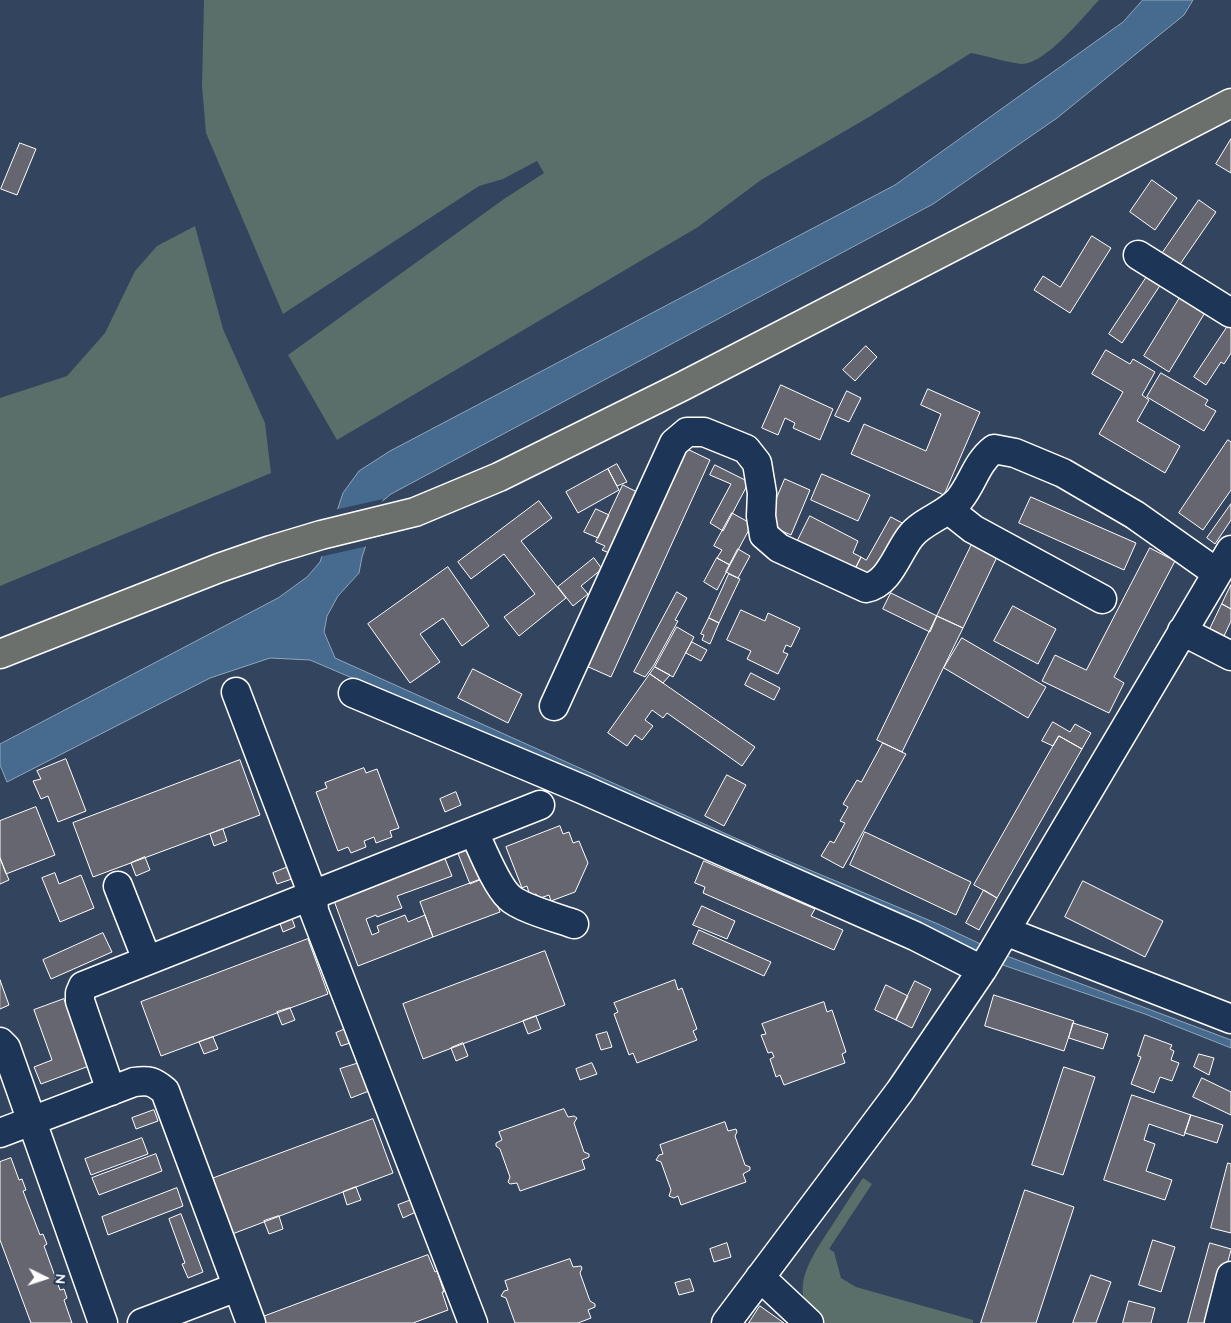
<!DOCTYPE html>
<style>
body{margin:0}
#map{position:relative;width:1231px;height:1323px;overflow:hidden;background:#33445e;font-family:"Architects Daughter",sans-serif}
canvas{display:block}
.north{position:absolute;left:20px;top:1253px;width:50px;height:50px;-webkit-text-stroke:4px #1d3557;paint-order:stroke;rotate:94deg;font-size:14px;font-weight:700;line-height:20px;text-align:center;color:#fff}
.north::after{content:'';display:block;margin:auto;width:18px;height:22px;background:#fff;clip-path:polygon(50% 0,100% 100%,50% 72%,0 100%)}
</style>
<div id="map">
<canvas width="1231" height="1323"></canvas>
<div class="north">N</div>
</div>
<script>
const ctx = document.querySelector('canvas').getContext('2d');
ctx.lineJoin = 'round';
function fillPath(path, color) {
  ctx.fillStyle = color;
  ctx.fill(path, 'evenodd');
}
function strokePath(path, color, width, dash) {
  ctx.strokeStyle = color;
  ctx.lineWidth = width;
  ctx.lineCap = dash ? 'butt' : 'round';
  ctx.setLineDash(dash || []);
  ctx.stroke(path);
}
const green = new Path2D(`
 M204 0H1099C1084 16 1045 65 1021 64 1005 62 988 56 971 53L869 117 761 180 698 227 337 440 288 355 504 199 544 173 537 161 503 179 479 186 283 314 206 133 202 86Z
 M195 226 223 329 265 423 271 473 0 586V398L67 376 105 333 135 271 157 246Z
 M863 1178 872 1184 829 1249 834 1252 841 1278 856 1287 973 1320V1323H824C782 1297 812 1256 831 1227 842 1210 852 1194 863 1178Z`);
const water = new Path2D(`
 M1143 0H1193L1184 15 1057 118 933 204 391 494 380 503 362 557 359 573 338 596 327 616 324 632 335 658 762 850 938 924 1004 955 1231 1040V1048L1145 1014 1000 964 446 718 310 660 270 658 210 678 7 782 0 765V744L278 598 307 577 320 562 343 493 359 471 390 451 895 185 1123 22Z`);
const pier = new Path2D(`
 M383 499 368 546 319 557 334 510Z`);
const building = new Path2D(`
 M1231 139V173L1216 164Z
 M20 143 36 149 17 195 1 189Z
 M1152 180 1177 198 1155 230 1130 212Z
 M1199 200 1216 212 1174 273 1157 261Z
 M1092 236 1111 248 1070 313 1034 290 1043 276 1060 287Z
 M1150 272 1163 281 1122 343 1109 334Z
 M1184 291 1209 306 1169 372 1144 356Z
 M1231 321V353L1224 364 1221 362 1206 385 1194 377Z
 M866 346 877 357 855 381 843 370Z
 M1106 350 1130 364 1133 359 1155 372 1142 395 1149 400 1137 421 1180 446 1165 473 1099 434 1123 392 1092 374Z
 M1161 373 1208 400 1205 405 1216 411 1204 431 1147 397Z
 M781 385 833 409 820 440 793 428 795 423 785 418 778 435 762 428Z
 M928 389 980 412 944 495 851 454 864 424 926 451 941 414 921 405Z
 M847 391 861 398 849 422 835 416Z
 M1228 440 1231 442V490L1203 530 1179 513Z
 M683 447 710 460 611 677 584 665Z
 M617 464 627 482 617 486 608 469Z
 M715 465 749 482 723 531 710 523 731 484 710 475Z
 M608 469 619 490 578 513 566 492Z
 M822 474 870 495 858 521 811 500Z
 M785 479 810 490 791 535 766 524Z
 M623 485 639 493 614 555 602 550 605 546 596 542Z
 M1031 497 1136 543 1124 570 1019 523Z
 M539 501 552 518 521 541 566 598 519 636 504 617 535 594 504 554 471 579 458 562Z
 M1231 504V520L1215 544 1207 538Z
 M596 509 609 515 598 538 584 532Z
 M732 513 752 524 730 565 717 558 722 550 714 546Z
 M810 516 858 541 853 553 861 557 853 573 796 544Z
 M891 517 906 525 881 567 864 579 853 573 861 557 866 560Z
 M973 542 998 555 963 628 937 616Z
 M1150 548 1175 561 1114 677 1124 683 1109 713 1042 681 1055 655 1086 670Z
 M738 549 750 556 738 578 726 572Z
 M594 558 602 569 581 586 588 594 573 606 558 587Z
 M717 558 730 565 717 590 704 582Z
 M448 567 489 626 462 646 443 618 420 634 440 662 410 683 368 624Z
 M729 574 740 579 719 623 709 618Z
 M1231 585V609L1222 604Z
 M677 592 687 598 675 620 678 621 654 665 645 677 634 672Z
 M891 593 937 616 930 632 883 609Z
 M1222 604 1231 609V621L1224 636 1210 629Z
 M1013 606 1056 629 1038 664 994 641Z
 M741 610 765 621 768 613 800 628 791 647 786 645 783 652 788 654 778 674 747 659 751 651 727 640Z
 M937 616 963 628 902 752 877 740Z
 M709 618 719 623 710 644 702 640 704 635 701 634Z
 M677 627 694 637 673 677 655 667Z
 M962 638 1046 687 1028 718 944 668Z
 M692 642 707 650 701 661 686 653Z
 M655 667 670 675 663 683 650 674Z
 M473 669 522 694 508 723 458 698Z
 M751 673 780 688 774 700 745 685Z
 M650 674 755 747 742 766 667 713 663 718 652 710 645 720 653 726 642 740 635 735 627 746 608 733Z
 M1053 722 1070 732 1075 724 1091 733 1082 749 1059 736 1053 746 1042 741Z
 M1059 736 1082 749 997 898 974 885Z
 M883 743 906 754 843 868 821 856 830 841 834 843 845 823 840 821 848 807 843 804 857 780 861 782Z
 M66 759 86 811 58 822 48 796 41 799 33 781 41 779 37 771Z
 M240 760 260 815 93 877 73 823Z
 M364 768 366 773 377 769 399 828 390 831 392 837 376 843 374 837 364 841 366 847 351 853 348 847 338 851 316 792 327 788 325 783Z
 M727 775 746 785 724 826 705 816Z
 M456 792 461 805 445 812 440 799Z
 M36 807 55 855 6 874 0 858V821Z
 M560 826 563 834 569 832 573 843 579 841 588 863 575 892 551 901 549 895 538 899 536 894 530 896 527 886 522 888 506 847Z
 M223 829 227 841 214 846 210 834Z
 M865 832 971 882 956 915 850 865Z
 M461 850H467L487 877 470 884 457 851Z
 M444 856 452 876 397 896 402 908 377 917 376 915 366 919 372 935 379 932 377 926 405 915 408 922 425 915 433 937 358 966 333 898Z
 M145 857 150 870 136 876 131 863Z
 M0 858 9 880 0 884Z
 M704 861 815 909 811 916 843 930 834 950 703 893 705 887 695 883Z
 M288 867 292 879 277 884 273 873Z
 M55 873 59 884 81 875 94 908 60 922 42 878Z
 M487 877 500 912 433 937 420 902Z
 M1083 881 1163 921 1145 957 1065 917Z
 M984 890 997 898 979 930 966 923Z
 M702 906 735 921 727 939 693 925Z
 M291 916 295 927 283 932 279 921Z
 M699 930 771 962 764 976 693 944Z
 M103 933 112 952 51 979 43 960Z
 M308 939 328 994 161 1056 141 1002Z
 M545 951 565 1005 423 1059 403 1004Z
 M0 980 9 1005 0 1009Z
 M675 980 678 990 682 988 697 1029 693 1031 697 1040 637 1063 633 1053 629 1055 614 1014 618 1012 614 1003Z
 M915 981 931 989 912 1028 896 1020Z
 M886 985 908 996 896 1020 875 1010Z
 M994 995 1074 1021 1064 1051 985 1026Z
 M64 999 89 1066 41 1084 34 1067 52 1060 34 1010Z
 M824 1002 827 1012 832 1010 846 1052 842 1054 845 1063 784 1085 780 1075 776 1077 770 1059 774 1057 772 1052 768 1053 761 1035 766 1034 762 1024Z
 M290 1008 295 1020 282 1025 277 1012Z
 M536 1016 541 1029 528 1034 523 1021Z
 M1073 1023 1108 1034 1103 1049 1069 1038Z
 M350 1027 356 1041 341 1046 336 1033Z
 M607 1032 612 1047 601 1050 596 1035Z
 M1145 1035 1172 1045 1170 1049 1174 1051 1171 1060 1179 1063 1172 1081 1160 1077 1154 1093 1131 1084 1141 1057 1138 1056Z
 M213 1037 218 1049 204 1054 199 1042Z
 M463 1043 468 1056 456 1061 451 1048Z
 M1199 1054 1214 1058 1209 1075 1194 1067Z
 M359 1063 374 1089 351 1098 340 1069Z
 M592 1063 597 1074 580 1080 576 1069Z
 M1064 1067 1095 1077 1063 1175 1032 1165Z
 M1202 1078 1231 1092V1115L1193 1097Z
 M1132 1095 1191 1115 1184 1136 1149 1124 1144 1140 1155 1144 1146 1171 1172 1180 1165 1200 1104 1180Z
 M564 1109 568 1117 574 1116 577 1118 574 1123 584 1152 589 1154V1157L582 1160 585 1169 520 1191 517 1183 510 1184 508 1182 510 1177 500 1149 496 1146V1143L502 1140 499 1132Z
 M154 1110 158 1121 136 1129 132 1118Z
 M1191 1115 1223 1125 1217 1143 1185 1133Z
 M373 1119 393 1173 227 1236 206 1181Z
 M725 1122 728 1131 736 1129 737 1132 735 1136 745 1165 750 1167V1170L743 1174 746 1182 681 1205 678 1196 674 1198 669 1196 671 1190 661 1162 656 1160 659 1155 663 1154 660 1145Z
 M142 1138 148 1154 91 1175 85 1159Z
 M156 1154 162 1171 99 1195 92 1178Z
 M11 1158 19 1180 22 1179 26 1190 23 1191 40 1235 43 1234 47 1244 44 1246 60 1290 64 1289 67 1298 64 1300 72 1323H31L0 1240V1162Z
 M1228 1163 1231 1164V1233L1211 1228Z
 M356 1187 361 1200 347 1205 343 1192Z
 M177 1188 183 1206 108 1235 102 1217Z
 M1025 1190 1074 1207 1036 1323H981Z
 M414 1199 418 1211 403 1218 398 1205Z
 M181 1214 203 1272 188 1278 182 1264 185 1263 169 1219Z
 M279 1216 283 1229 269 1234 264 1221Z
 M1153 1240 1175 1247 1161 1292 1139 1285Z
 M727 1243 731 1257 714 1262 710 1249Z
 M1210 1243 1231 1249V1250L1211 1323H1188Z
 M428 1255 435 1272 437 1271 444 1292H442L448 1310 413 1323H262L260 1318Z
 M570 1259 573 1267 581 1266 582 1268 580 1273 590 1301 595 1304V1307L588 1310 591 1318 578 1323H515L506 1298 501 1296 504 1291 508 1290 505 1281Z
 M1091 1275 1111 1282 1096 1323H1073Z
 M690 1279 694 1291 679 1295 675 1283Z
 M1129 1301 1155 1308 1151 1323H1123Z
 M760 1306 784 1323H749Z`);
const minor = new Path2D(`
 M1138 255 1231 313
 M949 510 973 529 1102 599
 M1182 631 1231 656
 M236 692 313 895 314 911 473 1323
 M353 693 584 790 915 936 982 970
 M554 706 674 443 687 432H704L746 449 757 463 762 493 761 516 764 535 779 548 866 588C889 584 897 554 910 537 922 521 945 516 959 500 973 483 976 463 994 449L1015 453 1063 473 1135 515 1217 573
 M474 832C482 849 496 885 509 897 520 908 557 918 574 924
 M118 886 147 960
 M1005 931 1231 1019
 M0 1042 6 1048 103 1323
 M111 1091 80 1001V993L83 986 540 805
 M0 1133 134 1082C149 1080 153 1081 165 1091L251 1323
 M760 1277 809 1323
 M142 1323 237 1287
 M726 1323 900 1091 982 970 1231 550
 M1219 1323 1231 1276`);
const major = new Path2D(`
 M0 654 219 568 271 550 321 535 415 512 499 477 681 387 1231 103`);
fillPath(green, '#5a6e6a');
fillPath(water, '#466b8e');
strokePath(water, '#90a6bb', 1);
fillPath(pier, '#33445e');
fillPath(building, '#666670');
strokePath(building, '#fff', 1);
strokePath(minor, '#fff', 31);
strokePath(major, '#fff', 31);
strokePath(minor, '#1d3557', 28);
strokePath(major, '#6b706d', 28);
</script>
